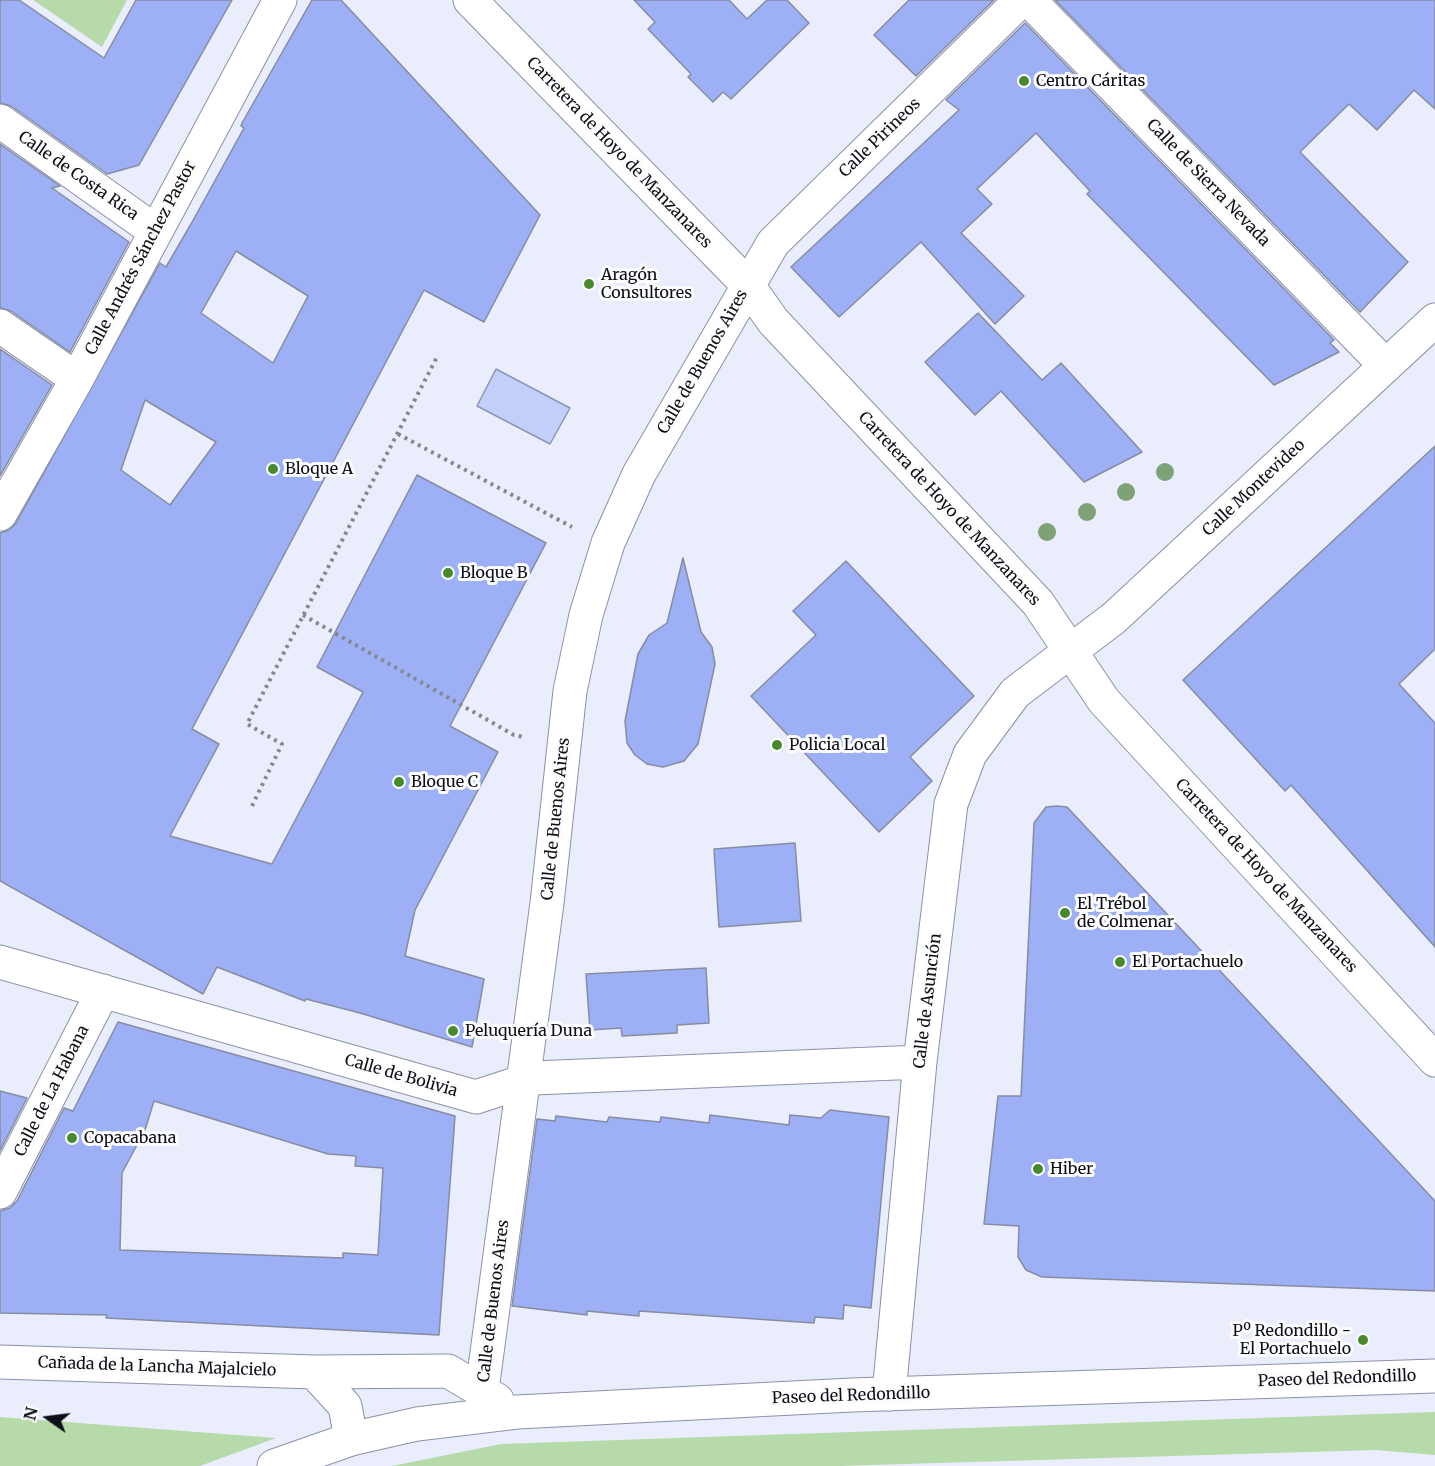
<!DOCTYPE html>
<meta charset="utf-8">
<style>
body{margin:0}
#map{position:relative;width:1435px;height:1466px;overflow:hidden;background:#eaeefc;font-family:Merriweather,serif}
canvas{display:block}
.north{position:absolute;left:18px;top:1388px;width:60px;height:60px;-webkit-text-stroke:4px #fcfcfc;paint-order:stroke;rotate:284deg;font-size:16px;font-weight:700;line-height:24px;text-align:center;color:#0d0f17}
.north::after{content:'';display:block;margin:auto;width:21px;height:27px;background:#0d0f17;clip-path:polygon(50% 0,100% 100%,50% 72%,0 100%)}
</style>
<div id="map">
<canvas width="1435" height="1466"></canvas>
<div class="north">N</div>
</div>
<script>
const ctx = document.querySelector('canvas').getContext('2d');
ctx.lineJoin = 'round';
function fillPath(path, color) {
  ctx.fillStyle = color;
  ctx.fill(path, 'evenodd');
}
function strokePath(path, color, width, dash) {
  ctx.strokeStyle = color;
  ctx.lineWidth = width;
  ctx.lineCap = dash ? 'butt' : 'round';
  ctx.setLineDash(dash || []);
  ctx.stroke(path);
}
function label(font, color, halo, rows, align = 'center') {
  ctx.font = font + ' Merriweather,serif';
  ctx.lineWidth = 6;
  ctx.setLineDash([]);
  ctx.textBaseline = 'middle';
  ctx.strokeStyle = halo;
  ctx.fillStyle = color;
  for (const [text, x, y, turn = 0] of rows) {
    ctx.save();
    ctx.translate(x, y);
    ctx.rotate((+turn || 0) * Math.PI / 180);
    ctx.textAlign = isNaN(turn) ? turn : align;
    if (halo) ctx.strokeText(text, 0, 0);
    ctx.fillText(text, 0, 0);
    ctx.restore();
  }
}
const green = new Path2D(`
 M33 0H127L102 47Z
 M1435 1412V1455L1375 1450 838 1466H392L501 1444Z
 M0 1417 276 1438 200 1466H0Z`);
const water = new Path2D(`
 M496 369 570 408 550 444 477 406Z`);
const building = new Path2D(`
 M0 0H19L104 58 136 0H232L139 165 107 174 11 106 0 103Z
 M312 0H341L540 215 484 322 424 290 192 729 219 744 170 836 272 864 363 692 317 667 417 475 546 543 450 726 498 752 415 910 405 956 484 979 472 1047 360 1013 306 999 305 1001 217 967 203 994 0 881V533L9 530 16 523 160 263 166 267 191 224 244 128 241 126 242 123ZM236 251 308 296 273 363 201 313ZM145 400 216 442 170 505 121 470Z
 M634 0H729L747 19 767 0H787L809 23 731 99 723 92 713 102 688 77 691 74 648 29 655 22Z
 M909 0H994L916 76 874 35Z
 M1055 0H1435V109L1414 90 1377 130 1349 104 1300 152 1408 262 1360 312Z
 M1025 23 1334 340 1330 343 1339 352 1274 385 1087 194 1090 191 1036 133 977 189 992 204 961 233 1024 296 995 324 921 242 839 317 791 267 959 110 946 100Z
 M0 144 60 186 52 188 129 242 70 352 11 311 0 308Z
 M978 313 1042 380 1061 363 1142 452 1084 482 1001 391 975 415 925 362Z
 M0 349 52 385 0 476Z
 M1435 446V649L1399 684 1435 723V947L1291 785 1285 791 1183 680Z
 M683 558 701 632 712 647 715 664 698 744 684 761 663 767 647 764 635 755 627 743 625 721 638 654 649 635 667 623Z
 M846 561 974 696 910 757 932 781 879 832 751 696 816 635 793 611Z
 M1057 806 1067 807 1435 1201V1291L1042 1277 1026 1270 1018 1257 1019 1226 984 1224 998 1096H1021L1034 823 1046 807Z
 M795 843 801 921 719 927 714 849Z
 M706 968 709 1023 677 1025V1033L622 1036 621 1028 590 1030 586 974Z
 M118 1022 455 1116 439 1335 106 1318 107 1315 0 1313V1211L10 1208 17 1201 64 1108 73 1111ZM154 1101 328 1154 356 1156 355 1166 383 1168 378 1255 343 1253V1258L120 1250 122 1173 145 1130Z
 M0 1091 27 1098 0 1151Z
 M830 1110 889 1117 871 1308 844 1305 843 1319 815 1317 814 1323 639 1311V1316L587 1311V1315L512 1306 537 1119 555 1121 556 1116 607 1122 609 1117 660 1122 661 1117 709 1123 710 1115 789 1125 790 1115 821 1118Z`);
const path = new Path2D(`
 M398 434 572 527
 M303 615 514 735 524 737
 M252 806 282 744 247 724 437 357`);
const street = new Path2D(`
 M470 0 747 284 773 321 1038 603 1104 701 1435 1060
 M1029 0 1386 366
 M0 121 155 231
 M0 326 77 379
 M0 514 77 379 280 0
 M0 962 476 1097 534 1078 920 1062
 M0 1192 103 991
 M0 1362 314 1372
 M482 1390 547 903 570 691 586 615 608 543 639 474 773 243 1021 0
 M889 1394 920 1062 951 804 970 754 1015 693 1114 618 1435 320
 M351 1439 345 1406 314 1372 448 1371 497 1400`);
const secondary = new Path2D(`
 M274 1466 351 1439 417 1424 517 1412 852 1395 1435 1376`);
const trees = [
 [1165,472],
 [1126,492],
 [1087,512],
 [1047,532]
];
const markers = [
 [1024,81,6,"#478a2d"],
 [589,284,6,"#478a2d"],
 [273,469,6,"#478a2d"],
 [448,573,6,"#478a2d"],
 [777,745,6,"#478a2d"],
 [399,782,6,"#478a2d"],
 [1065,913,6,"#478a2d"],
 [1120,962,6,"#478a2d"],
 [453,1031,6,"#478a2d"],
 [72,1138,6,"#478a2d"],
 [1038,1169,6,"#478a2d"],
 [1363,1340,6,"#478a2d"]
];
const poiNames = [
 ["Centro Cáritas",1036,81],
 ["Aragón",601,275],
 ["Consultores",601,293],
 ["Bloque A",285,469],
 ["Bloque B",460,573],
 ["Policia Local",789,745],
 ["Bloque C",411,782],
 ["El Trébol",1077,904],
 ["de Colmenar",1077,922],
 ["El Portachuelo",1132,962],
 ["Peluquería Duna",465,1031],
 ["Copacabana",84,1138],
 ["Hiber",1050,1169],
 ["Pº Redondillo -",1351,1331,"right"],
 ["El Portachuelo",1351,1349,"right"]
];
const streetNames = [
 ["Calle Pirineos",880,138,-44],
 ["Carretera de Hoyo de Manzanares",619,153,46],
 ["Calle de Costa Rica",78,176,35],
 ["Calle de Sierra Nevada",1208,183,46],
 ["Calle Andrés Sánchez Pastor",141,258,-62],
 ["Calle de Buenos Aires",703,362,-60],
 ["Calle Montevideo",1254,488,-43],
 ["Carretera de Hoyo de Manzanares",949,509,47],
 ["Calle de Buenos Aires",556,819,-84],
 ["Carretera de Hoyo de Manzanares",1266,876,47],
 ["Calle de Asunción",928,1001,-83],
 ["Calle de Bolivia",401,1076,16],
 ["Calle de La Habana",52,1091,-63],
 ["Calle de Buenos Aires",494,1301,-83],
 ["Cañada de la Lancha Majalcielo",157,1367,2],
 ["Paseo del Redondillo",1337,1379,-2],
 ["Paseo del Redondillo",851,1396,-2]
];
fillPath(green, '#b6daaa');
fillPath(water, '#c2cff9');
strokePath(water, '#8c95b5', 1.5);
fillPath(building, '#9daff5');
strokePath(building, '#868ca1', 1.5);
strokePath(street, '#8b91a7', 35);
strokePath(secondary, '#8b91a7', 35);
strokePath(path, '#848792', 4, [3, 4.5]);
strokePath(street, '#fff', 33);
strokePath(secondary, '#fff', 33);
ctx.fillStyle = '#7ea175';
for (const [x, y] of trees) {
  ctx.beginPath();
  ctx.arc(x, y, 9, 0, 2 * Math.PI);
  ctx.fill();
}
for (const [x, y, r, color] of markers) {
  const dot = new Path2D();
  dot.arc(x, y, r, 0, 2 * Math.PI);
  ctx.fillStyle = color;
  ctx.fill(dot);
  strokePath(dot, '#fcfcfc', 2);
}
label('16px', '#0d0f17', '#fcfcfc', poiNames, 'left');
label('16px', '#0d0f17', '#fcfcfc', streetNames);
</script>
